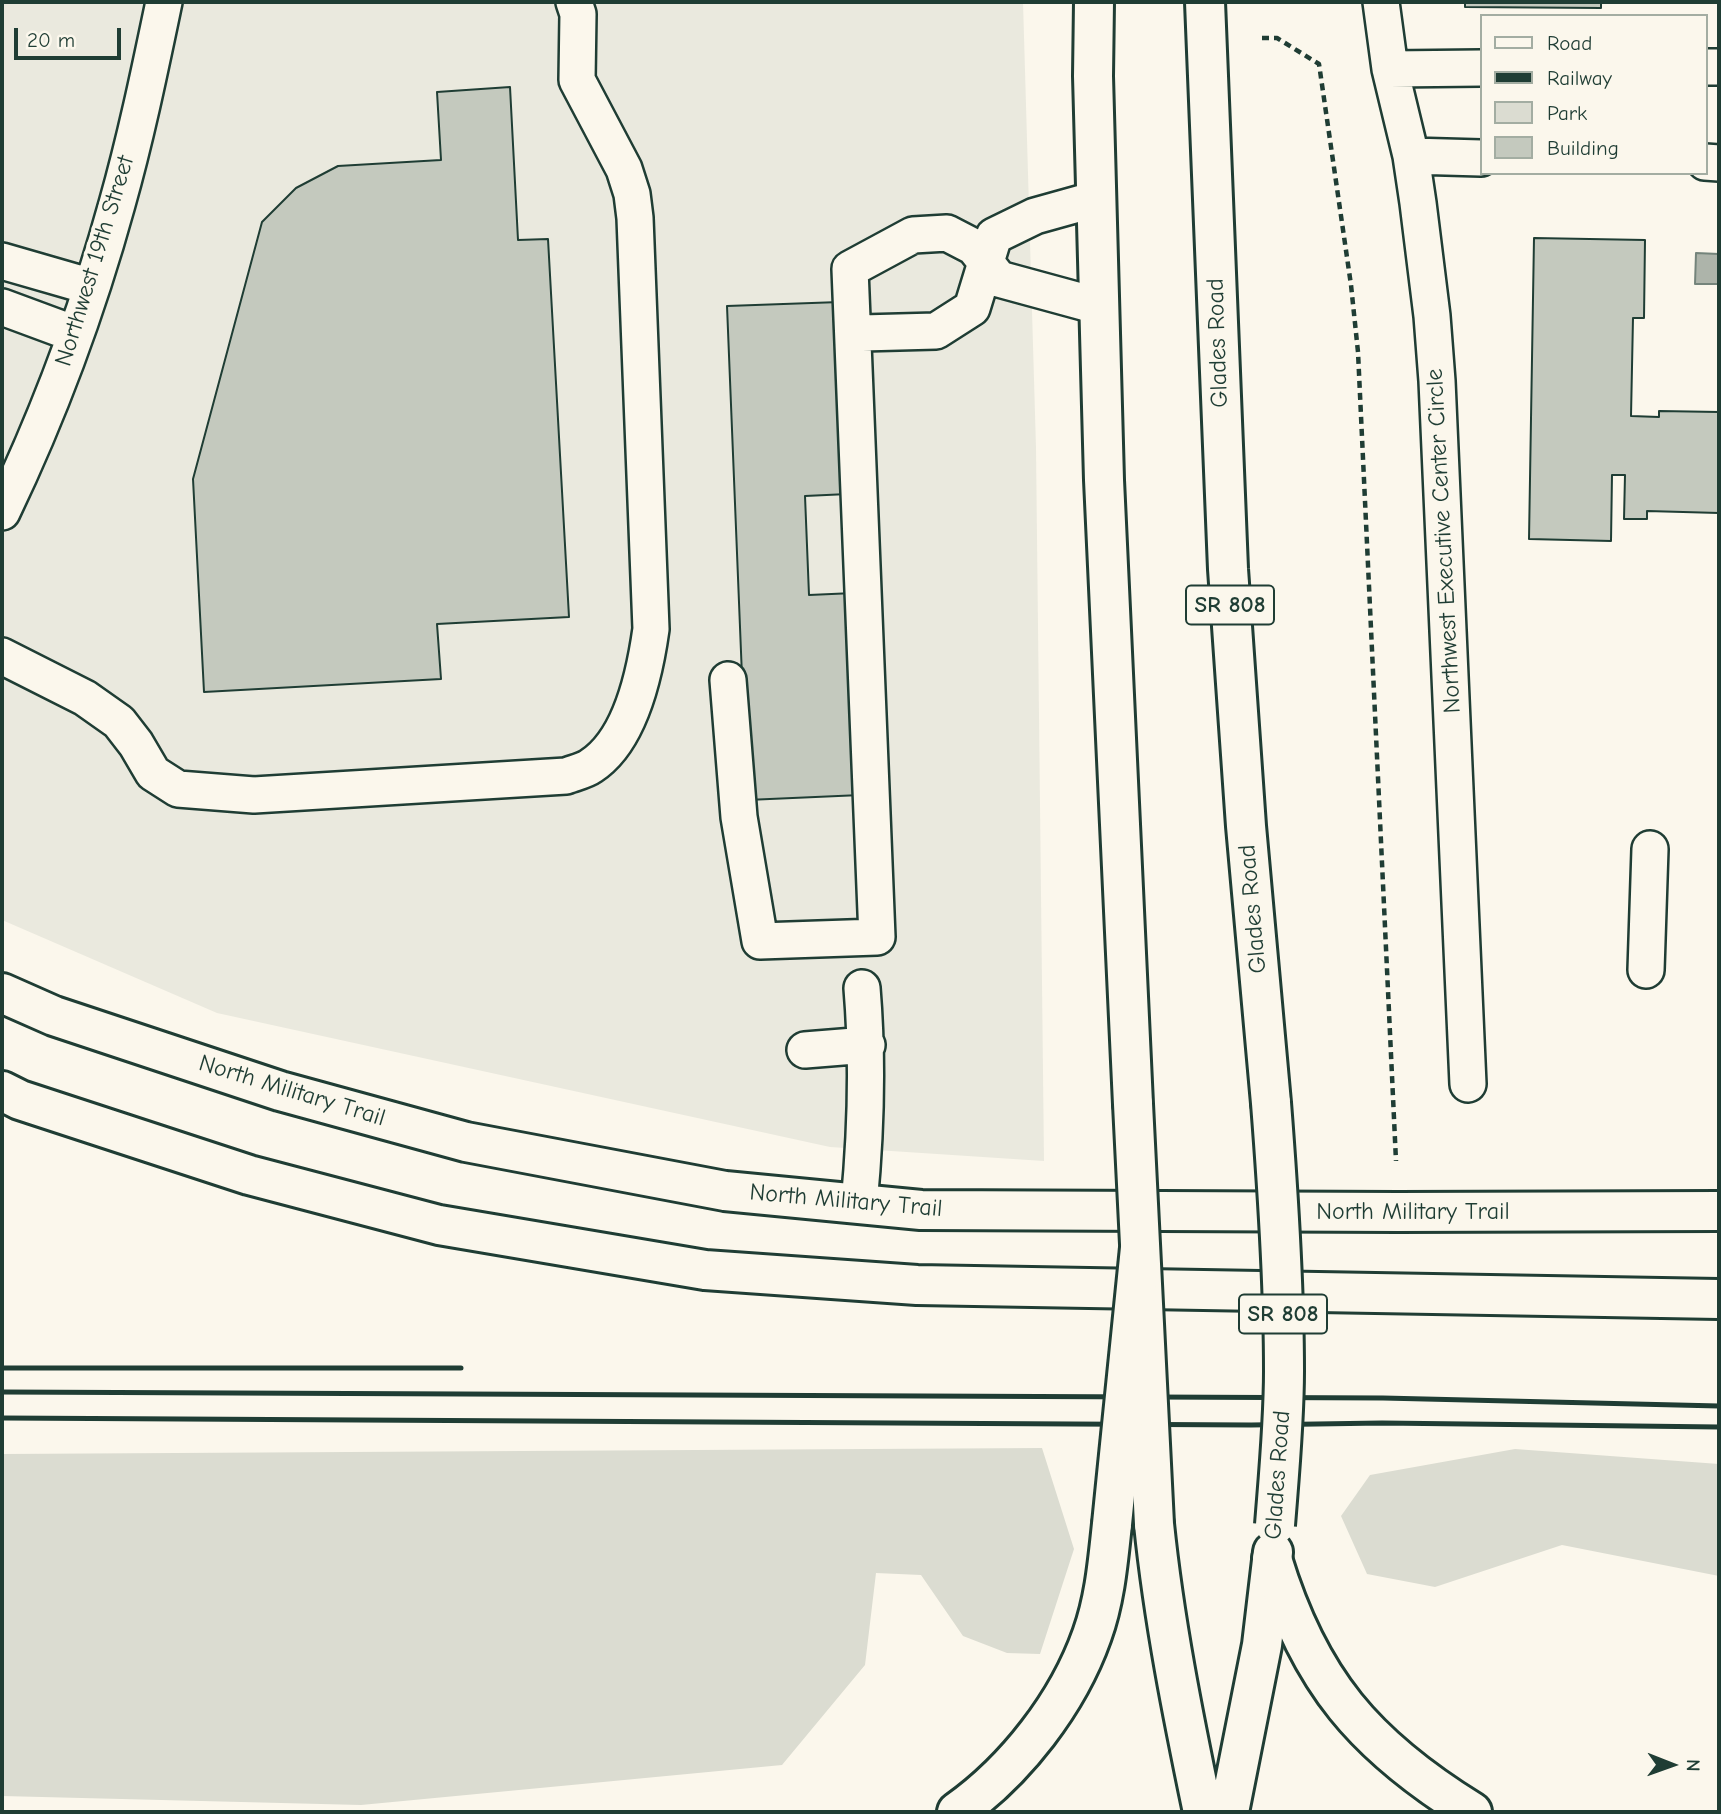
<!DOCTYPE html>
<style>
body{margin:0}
#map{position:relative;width:1721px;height:1814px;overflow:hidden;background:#fbf7ec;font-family:"Comic Neue",sans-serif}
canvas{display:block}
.frame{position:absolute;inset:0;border:4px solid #1f3d34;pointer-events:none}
.legend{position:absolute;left:1480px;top:14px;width:228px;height:161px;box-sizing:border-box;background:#fbf7ec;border:2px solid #a3ada2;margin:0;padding:9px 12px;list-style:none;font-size:21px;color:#1f3d34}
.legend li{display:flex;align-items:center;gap:14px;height:35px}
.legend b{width:35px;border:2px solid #a3ada2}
.north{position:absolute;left:1637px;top:1730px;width:70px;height:70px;-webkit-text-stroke:5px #fbf7ec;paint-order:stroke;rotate:91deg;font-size:19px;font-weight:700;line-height:28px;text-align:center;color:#1f3d34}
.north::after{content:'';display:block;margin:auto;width:24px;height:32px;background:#1f3d34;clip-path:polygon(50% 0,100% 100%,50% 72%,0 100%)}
.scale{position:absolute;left:14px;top:28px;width:107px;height:32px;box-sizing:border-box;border:4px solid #1f3d34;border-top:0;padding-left:9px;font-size:21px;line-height:24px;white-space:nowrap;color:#1f3d34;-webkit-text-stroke:5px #fbf7ec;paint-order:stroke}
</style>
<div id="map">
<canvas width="1721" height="1814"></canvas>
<div class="frame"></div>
<ul class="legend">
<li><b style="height:9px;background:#fbf7ec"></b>Road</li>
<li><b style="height:9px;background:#1f3d34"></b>Railway</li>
<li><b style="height:19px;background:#dbdcd1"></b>Park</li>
<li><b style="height:19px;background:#c4c9be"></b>Building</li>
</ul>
<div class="north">N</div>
<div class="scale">20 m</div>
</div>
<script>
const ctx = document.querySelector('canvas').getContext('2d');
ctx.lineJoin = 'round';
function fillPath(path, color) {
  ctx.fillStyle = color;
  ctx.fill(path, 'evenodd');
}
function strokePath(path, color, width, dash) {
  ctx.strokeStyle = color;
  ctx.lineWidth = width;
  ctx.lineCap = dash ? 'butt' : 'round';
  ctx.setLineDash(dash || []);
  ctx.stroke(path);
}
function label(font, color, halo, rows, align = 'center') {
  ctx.font = font + ' "Comic Neue",sans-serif';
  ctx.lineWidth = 7;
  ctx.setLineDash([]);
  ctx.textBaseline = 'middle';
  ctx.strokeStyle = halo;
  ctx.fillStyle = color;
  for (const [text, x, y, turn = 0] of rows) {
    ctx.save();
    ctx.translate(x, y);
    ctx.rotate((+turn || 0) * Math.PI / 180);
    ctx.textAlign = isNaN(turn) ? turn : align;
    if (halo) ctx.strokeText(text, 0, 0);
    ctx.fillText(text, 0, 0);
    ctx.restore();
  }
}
const built = new Path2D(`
 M2 2H1023L1036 448 1044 1161 830 1147 217 1013 2 920Z`);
const green = new Path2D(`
 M1042 1448 1074 1549 1040 1654 1007 1653 963 1636 921 1575 876 1573 865 1665 782 1765 361 1805 2 1796V1454Z
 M1515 1449 1719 1464V1576L1562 1545 1435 1587 1367 1574 1341 1516 1370 1475Z`);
const water = new Path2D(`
 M1696 253 1719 254V284H1695Z`);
const building = new Path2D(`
 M1465 2H1601V8L1465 7Z
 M510 87 518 240 548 239 569 617 437 624 441 679 204 692 193 479 262 222 296 188 338 166 441 160 437 92Z
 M1534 238 1645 240 1644 318H1633L1631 416 1659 417V411L1719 412V513L1647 511V519H1624L1625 475H1612L1611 541 1529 539Z
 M840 302 848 494 805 496 809 595 854 593 861 795 747 800 727 306Z`);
const path = new Path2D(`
 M1262 38H1277L1319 64 1351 285 1358 352 1396 1161`);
const minor = new Path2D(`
 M1381 2 1390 69 1411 156 1418 203 1432 316 1437 381 1468 1084
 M1705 67H1719
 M1390 69 1481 68
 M1411 156 1481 158
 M1705 162 1719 163
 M2 261 92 287
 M2 307 75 334
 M862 333 936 331 972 308 994 236 1035 216 1096 199
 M2 512C49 414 88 309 117 204 136 137 150 69 164 2
 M2 656 85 698 119 722 136 744 153 773 178 789 254 795 566 776C573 773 584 771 591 766 631 740 645 672 651 629L635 218 632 194 624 169 577 80 578 14 574 2
 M728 680 739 817 760 941 877 937 850 269 913 235 947 233 974 247 999 279 1098 306
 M1646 970 1650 849
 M805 1050 867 1045
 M859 1204C866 1132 868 1060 862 988`);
const major = new Path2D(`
 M1094 2 1093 76 1104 480 1133 1104
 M1205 2 1228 569 1246 826 1271 1103
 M2 993 54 1016 280 1091 466 1142 725 1191 921 1210 1398 1212 1719 1211
 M2 1091 20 1100 249 1175 439 1225 705 1270 917 1285 1719 1299
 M1154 1524C1164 1621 1183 1716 1203 1812
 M1229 1812 1262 1645 1273 1552`);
const highway = new Path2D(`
 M1272 1559C1309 1681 1365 1746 1472 1812
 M957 1812C1016 1770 1068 1703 1092 1635 1105 1599 1108 1561 1112 1524`);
const rail = new Path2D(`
 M2 1368H461
 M2 1392 1383 1398 1719 1406
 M2 1418 1251 1425 1382 1423 1719 1427`);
const majorBridge = new Path2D(`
 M1271 1103C1278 1192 1284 1281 1284 1371 1284 1422 1279 1474 1275 1525
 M1133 1104 1154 1524`);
const highwayBridge = new Path2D(`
 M1112 1524 1140 1248`);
const shields = [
 [1230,605,88],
 [1283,1314,88]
];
const shieldNames = [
 ["SR 808",1230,605],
 ["SR 808",1283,1314]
];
const streetNames = [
 ["Northwest 19th Street",95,261,-73],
 ["Glades Road",1218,343,-92],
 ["Northwest Executive Center Circle",1444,541,-93],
 ["Glades Road",1253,909,-95],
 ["North Military Trail",292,1091,17],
 ["North Military Trail",846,1201,5],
 ["North Military Trail",1413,1212],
 ["Glades Road",1278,1475,-86]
];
fillPath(built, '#eae9de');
fillPath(green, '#dbdcd1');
fillPath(water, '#adb4aa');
strokePath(water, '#74847b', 2);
fillPath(building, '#c4c9be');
strokePath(building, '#1f3d34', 2);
strokePath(minor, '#1f3d34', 40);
strokePath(major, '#1f3d34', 44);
strokePath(highway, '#1f3d34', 44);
strokePath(path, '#1f3d34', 4.5, [7, 5]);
strokePath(minor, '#fbf7ec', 35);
strokePath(major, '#fbf7ec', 38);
strokePath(highway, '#fbf7ec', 38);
strokePath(rail, '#1f3d34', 5);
strokePath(majorBridge, '#1f3d34', 44, []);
strokePath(highwayBridge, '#1f3d34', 44, []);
strokePath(majorBridge, '#fbf7ec', 38);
strokePath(highwayBridge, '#fbf7ec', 38);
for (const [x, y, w] of shields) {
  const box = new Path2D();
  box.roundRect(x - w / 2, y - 19.5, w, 39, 5);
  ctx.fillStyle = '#fbf7ec';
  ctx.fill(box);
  strokePath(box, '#1f3d34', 2);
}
label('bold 23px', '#1f3d34', null, shieldNames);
label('24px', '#1f3d34', '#fbf7ec', streetNames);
</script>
